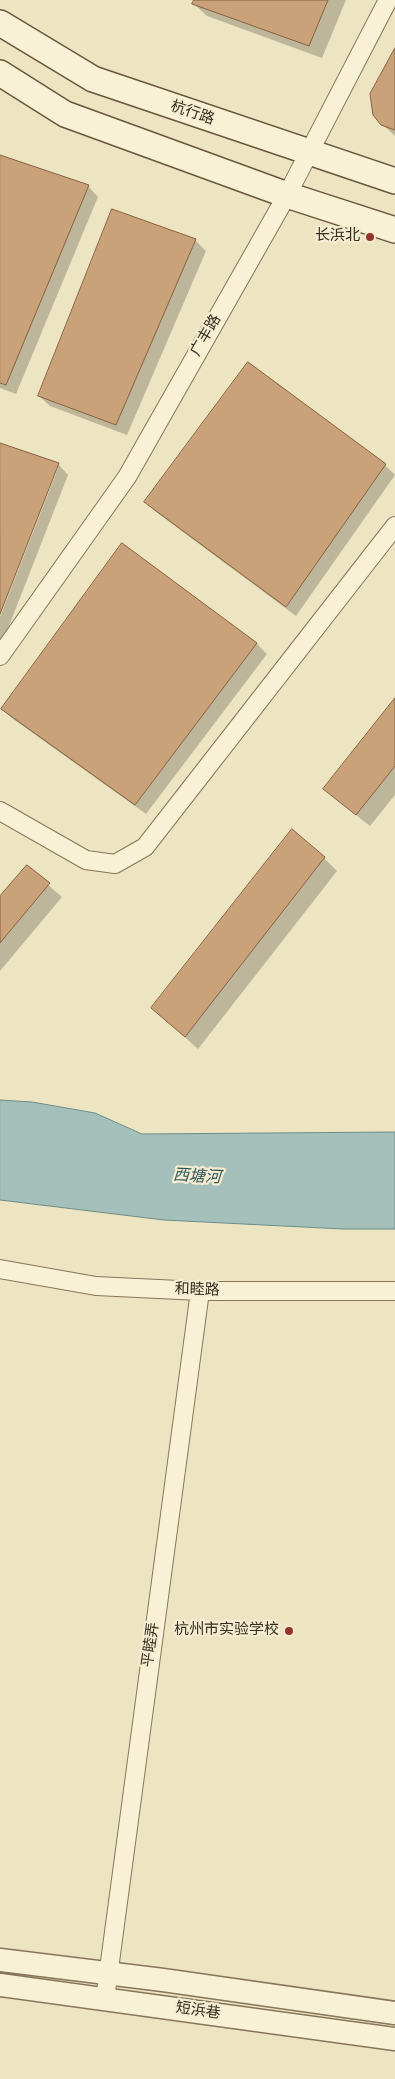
<!DOCTYPE html>
<meta charset="utf-8">
<style>
body{margin:0}
canvas{display:block;background:#ede4c2}
</style>
<canvas width="395" height="2079"></canvas>
<script>
const ctx = document.querySelector('canvas').getContext('2d');
ctx.lineJoin = 'round';
function fillPath(path, color) {
  ctx.fillStyle = color;
  ctx.fill(path, 'evenodd');
}
function strokePath(path, color, width, dash) {
  ctx.strokeStyle = color;
  ctx.lineWidth = width;
  ctx.lineCap = dash ? 'butt' : 'round';
  ctx.setLineDash(dash || []);
  ctx.stroke(path);
}
function label(font, color, halo, rows, align = 'center') {
  ctx.font = font + ' Spectral,"Noto Sans SC",serif';
  ctx.lineWidth = 4.5;
  ctx.setLineDash([]);
  ctx.textBaseline = 'middle';
  ctx.strokeStyle = halo;
  ctx.fillStyle = color;
  for (const [text, x, y, turn = 0] of rows) {
    ctx.save();
    ctx.translate(x, y);
    ctx.rotate((+turn || 0) * Math.PI / 180);
    ctx.textAlign = isNaN(turn) ? turn : align;
    if (halo) ctx.strokeText(text, 0, 0);
    ctx.fillText(text, 0, 0);
    ctx.restore();
  }
}
const water = new Path2D(`
 M0 1100 32 1102 95 1113 142 1134 395 1132V1229H343L164 1220 0 1200Z`);
const shadow = new Path2D(`
 M196 0H346L322 58 207 16 194 4Z
 M395 51V136L382 124Z
 M0 156 88 186 98 197 16 394 0 388Z
 M112 210 195 240 206 251 127 435 50 406 39 396Z
 M0 444 58 464 68 475 0 649V617L58 468H56L0 610Z
 M385 465 395 475 296 616 156 512 146 502Z
 M256 643 267 654 146 814 13 719 2 709Z
 M395 700V795L370 826 338 801 325 789Z
 M324 858 337 871 198 1049 152 1008Z
 M27 867 62 897 0 971V898Z`);
const building = new Path2D(`
 M194 0H328L309 46 192 4Z
 M395 48V130L381 125 373 115 370 94Z
 M0 155 89 185 6 385 0 383Z
 M112 209 196 239 116 425 38 396Z
 M248 362 386 464 286 607 144 502Z
 M0 443 59 463 0 614Z
 M122 543 257 643 135 805 1 709Z
 M395 698V766L356 815 323 789Z
 M292 829 325 857 185 1037 151 1008Z
 M27 865 50 883 0 943V896Z`);
const minor = new Path2D(`
 M0 656 127 477 287 195 388 0
 M0 811 86 860 115 864 145 847 395 526
 M0 1269 96 1286 200 1291H395
 M105 1999 200 1291`);
const tertiary = new Path2D(`
 M0 1960 163 1980 395 2013
 M0 1985 395 2039`);
const secondary = new Path2D(`
 M0 23 93 79 395 181
 M0 73 65 114 287 195 395 230`);
const markers = [
 [370,237,5,"#94342b"],
 [289,1631,5,"#94342b"]
];
const streetNames = [
 ["杭行路",192,114,19],
 ["广丰路",207,336,-60],
 ["和睦路",197,1291,2],
 ["平睦弄",152,1645,-82],
 ["短浜巷",198,2012,8]
];
const poiNames = [
 ["长浜北",360,237],
 ["杭州市实验学校",279,1631]
];
const waterNames = [
 ["西塘河",197,1178,3]
];
fillPath(water, '#a5c0ba');
strokePath(water, '#6c8d88', 1);
fillPath(shadow, '#0003');
fillPath(building, '#caa279');
strokePath(building, '#856140', 1);
strokePath(minor, '#86755a', 20);
strokePath(tertiary, '#86755a', 25);
strokePath(secondary, '#68563d', 28);
strokePath(minor, '#f8f1d5', 18);
strokePath(tertiary, '#f8f1d5', 22);
strokePath(secondary, '#f8f1d5', 25);
for (const [x, y, r, color] of markers) {
  const dot = new Path2D();
  dot.arc(x, y, r, 0, 2 * Math.PI);
  ctx.fillStyle = color;
  ctx.fill(dot);
  strokePath(dot, '#f5edd2', 2);
}
label('15px', '#372c1e', '#f5edd2', streetNames);
label('15px', '#372c1e', '#f5edd2', poiNames, 'right');
label('italic 16px', '#2d5556', '#f5edd2', waterNames);
</script>
